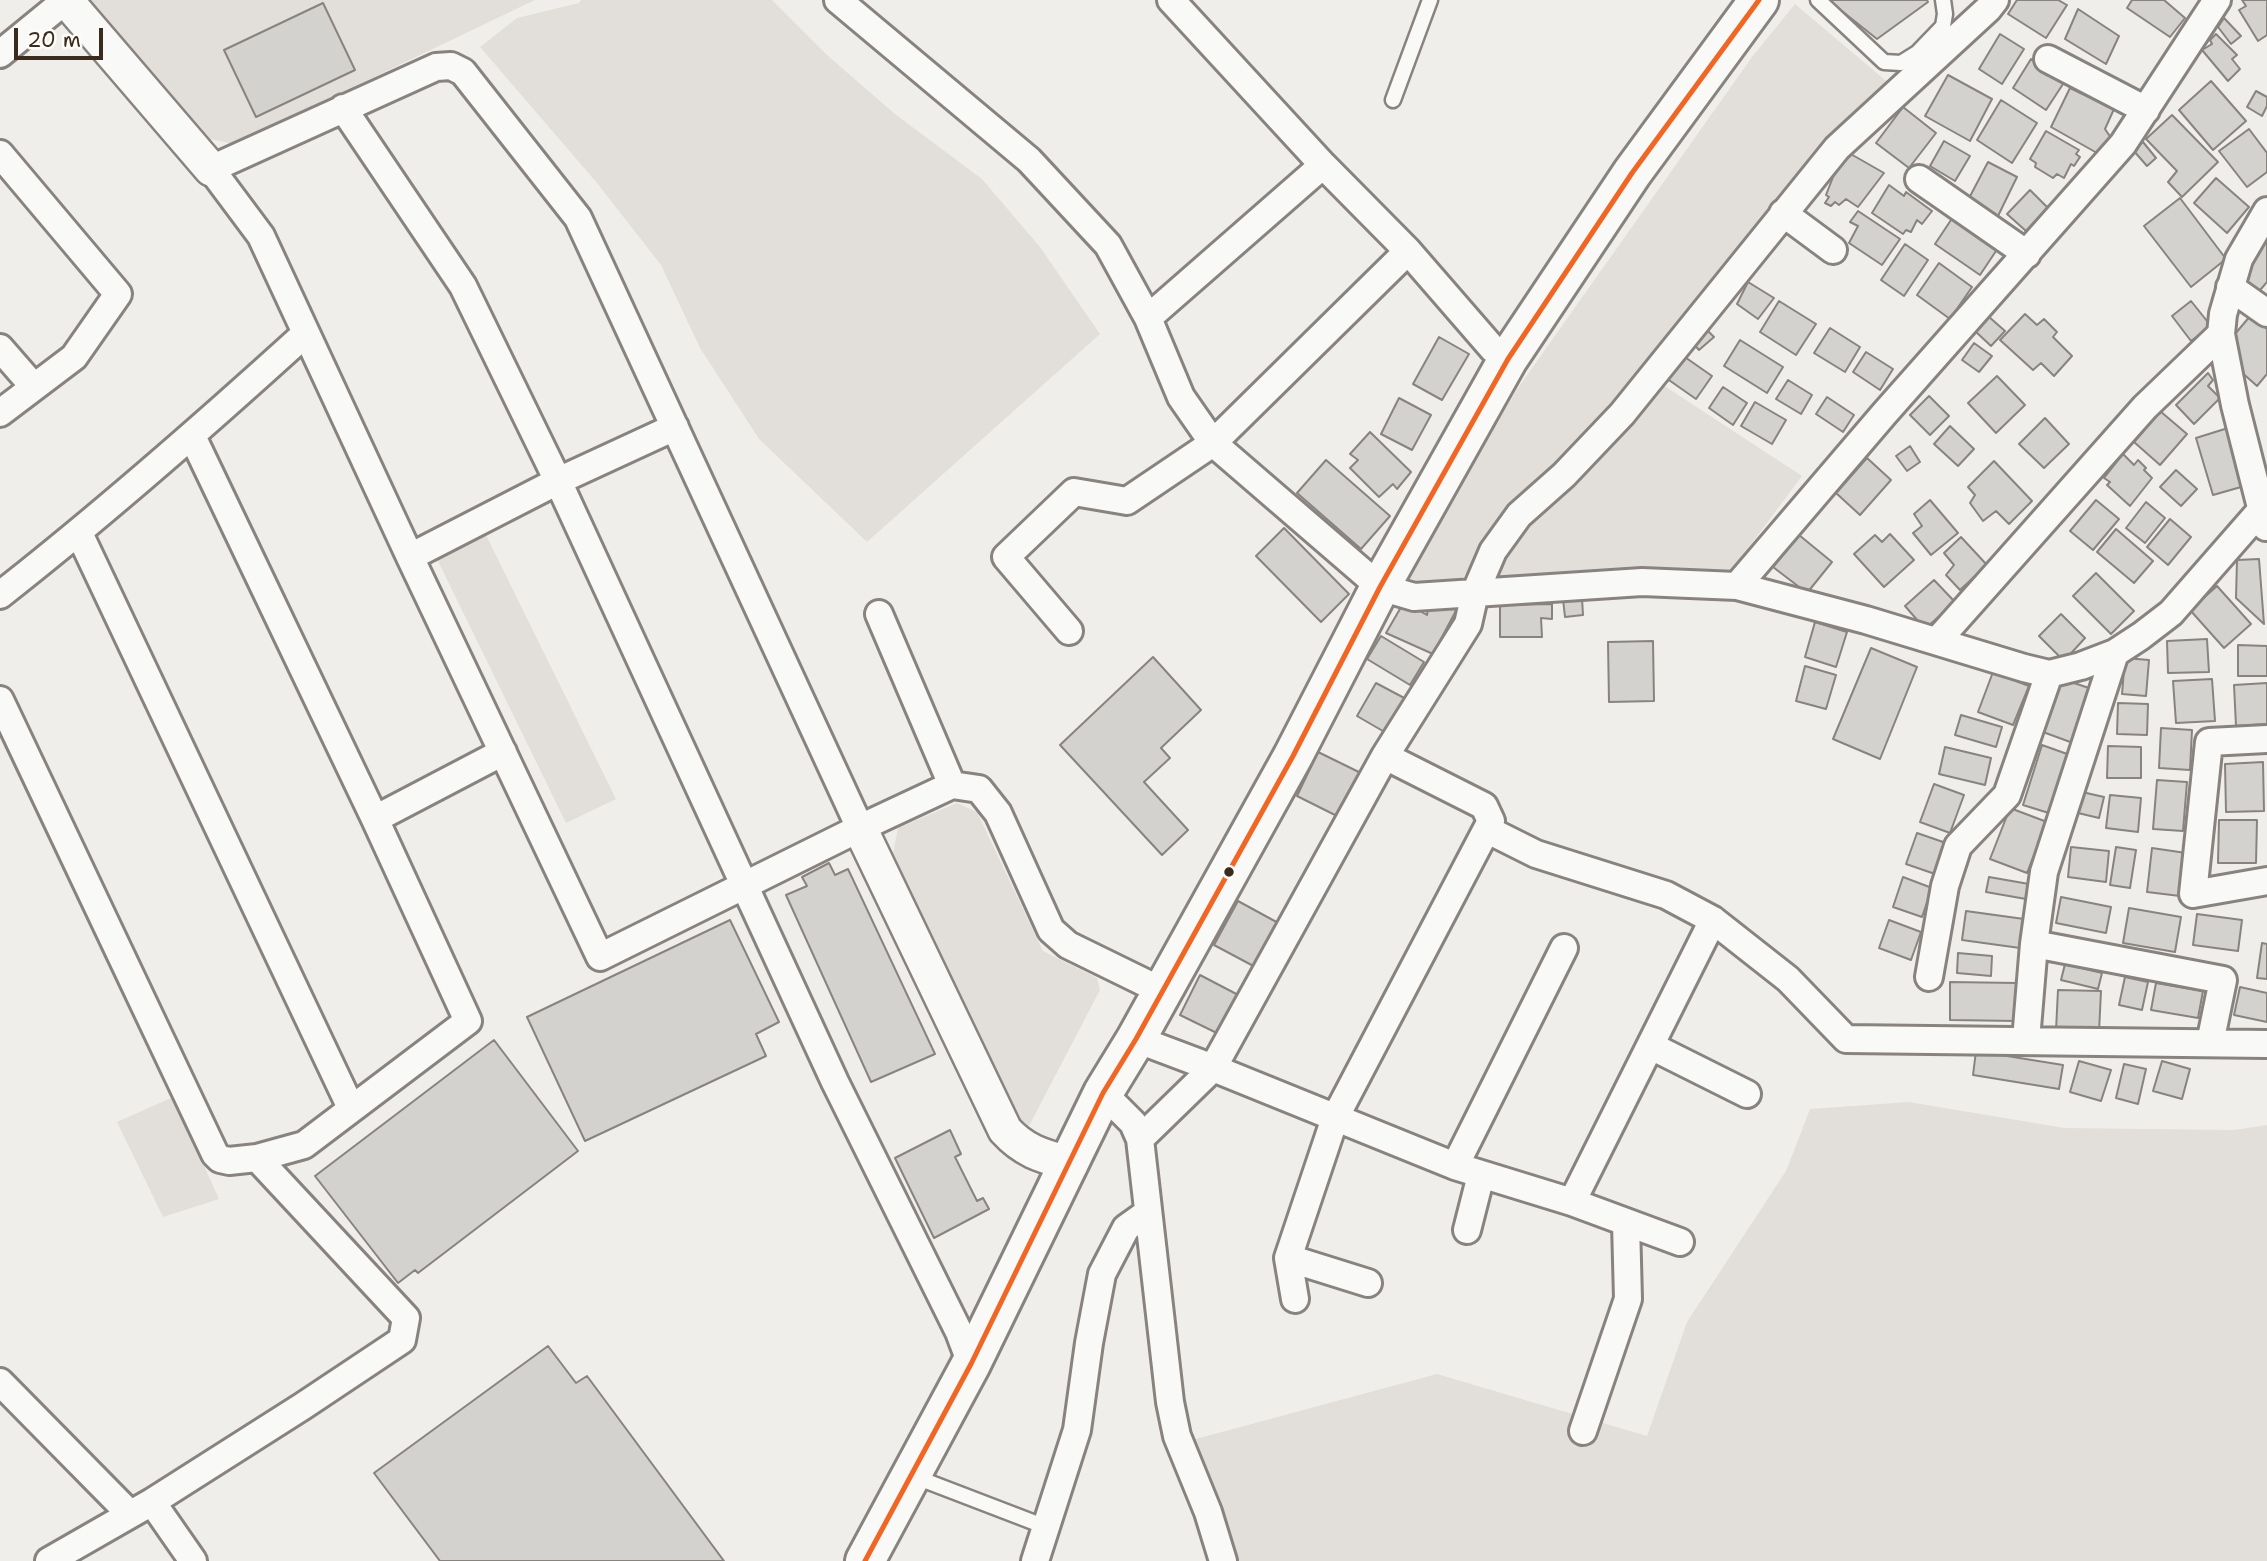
<!DOCTYPE html>
<style>
body{margin:0}
#map{position:relative;width:2267px;height:1561px;overflow:hidden;background:#f0eeeb;font-family:"Shantell Sans",sans-serif}
canvas{display:block}
.scale{position:absolute;left:14px;top:28px;width:89px;height:32px;box-sizing:border-box;border:4px solid #3b2a1e;border-top:0;padding-left:9px;font-size:21px;line-height:24px;white-space:nowrap;color:#3b2a1e;-webkit-text-stroke:5px #fdfcf7;paint-order:stroke}
</style>
<div id="map">
<canvas width="2267" height="1561"></canvas>
<div class="scale">20 m</div>
</div>
<script>
const ctx = document.querySelector('canvas').getContext('2d');
ctx.lineJoin = 'round';
function fillPath(path, color) {
  ctx.fillStyle = color;
  ctx.fill(path, 'evenodd');
}
function strokePath(path, color, width, dash) {
  ctx.strokeStyle = color;
  ctx.lineWidth = width;
  ctx.lineCap = dash ? 'butt' : 'round';
  ctx.setLineDash(dash || []);
  ctx.stroke(path);
}
const built = new Path2D(`
 M86 0H535L234 144 205 138Z`);
const green = new Path2D(`
 M581 0H772L827 55 895 114 982 179 1040 247 1100 334 867 542 759 439 700 348 661 265 597 183 480 47 517 18 579 3Z
 M1795 4 1891 85 1641 376 1556 469 1506 513 1456 588 1416 589 1407 577 1518 388 1752 57Z
 M1660 383 1802 476 1728 575 1492 582 1520 526 1581 479 1624 422Z
 M484 531 616 799 566 823 435 555Z
 M957 803 977 812 1043 951 1097 978 1100 990 1029 1126 1018 1119 893 853 898 828Z
 M173 1097 219 1199 163 1217 117 1122Z
 M1909 1102 2065 1128 2234 1130 2267 1125V1561H1233L1192 1440 1437 1374 1647 1436 1687 1322 1786 1171 1810 1109Z`);
const building = new Path2D(`
 M1828 0H1927L1928 2 1877 39Z
 M2017 0H2058L2067 5 2046 38 2008 14Z
 M2132 0H2164L2185 18 2170 37 2127 8Z
 M2242 0H2267V35L2258 41 2239 10 2246 6Z
 M323 3 355 70 256 117 224 50Z
 M2078 9 2119 36 2106 64 2065 39Z
 M2224 18 2241 36 2231 44 2218 27Z
 M2000 34 2024 49 2002 84 1979 69Z
 M2216 34 2237 55 2232 59 2240 69 2228 81 2202 50 2212 44 2210 40Z
 M2031 59 2065 81 2046 110 2013 88Z
 M1948 75 1992 99 1970 141 1925 116Z
 M2211 81 2246 121 2213 150 2179 110Z
 M2070 88 2114 109 2105 129 2111 138 2097 153 2051 127Z
 M2256 91 2267 97V106L2262 116 2247 107Z
 M2001 100 2037 123 2012 163 1977 140Z
 M1903 107 1936 133 1909 168 1876 143Z
 M2172 115 2218 162 2182 197 2168 182 2177 171 2146 139Z
 M2249 129 2267 153V172L2247 187 2219 151Z
 M2046 131 2079 150 2076 154 2080 157 2074 166 2071 164 2064 178 2057 174 2053 178 2035 167 2036 163 2030 159Z
 M1944 141 1970 156 1955 181 1930 166Z
 M2143 142 2156 158 2147 166 2133 150Z
 M1849 153 1884 173 1858 207 1846 199 1839 205 1835 202 1831 206 1825 203 1829 197 1826 195 1833 177Z
 M1988 162 2017 177 1997 218 1967 202Z
 M2216 178 2249 207 2227 233 2194 203Z
 M1889 185 1904 196 1906 192 1932 211 1922 224 1917 220 1911 232 1906 230 1903 234 1872 213Z
 M2030 190 2048 208 2026 231 2007 214Z
 M2180 198 2226 259 2191 287 2144 226Z
 M1858 211 1900 239 1882 265 1849 243 1858 226 1850 222Z
 M1953 217 1998 248 1980 275 1935 244Z
 M2262 234 2267 238V282L2256 295 2249 290 2243 274Z
 M1905 244 1928 260 1904 296 1881 280Z
 M1939 263 1972 287 1950 319 1917 295Z
 M1748 282 1774 298 1758 319 1737 304Z
 M1779 301 1816 324 1796 355 1760 332Z
 M2191 301 2211 326 2191 341 2172 316Z
 M2025 314 2037 325 2044 319 2057 332 2053 337 2072 356 2054 376 2041 363 2033 370 2000 340Z
 M2251 315 2267 329V374L2257 386 2239 370 2235 334Z
 M1988 316 2005 331 1991 346 1975 331Z
 M1704 327 1714 337 1699 350 1691 341Z
 M1830 328 1860 347 1845 372 1814 353Z
 M1439 337 1469 354 1442 400 1413 384Z
 M1740 340 1783 367 1767 393 1724 366Z
 M1974 343 1992 356 1979 372 1962 360Z
 M1866 352 1893 369 1880 390 1853 372Z
 M1682 355 1712 376 1696 399 1666 378Z
 M2208 373 2213 380 2208 386 2220 398 2194 424 2176 405Z
 M1997 376 2025 405 1996 433 1968 403Z
 M1788 380 1812 395 1801 414 1776 399Z
 M1723 387 1747 403 1733 425 1709 408Z
 M1929 396 1949 416 1930 435 1910 415Z
 M1827 397 1854 415 1843 432 1816 414Z
 M1399 398 1431 415 1412 450 1381 434Z
 M1755 402 1786 420 1772 444 1741 426Z
 M2160 411 2187 434 2160 465 2134 442Z
 M2045 418 2069 444 2044 468 2019 444Z
 M1950 426 1974 449 1958 466 1934 444Z
 M2228 428 2237 463 2235 464 2241 487 2213 495 2196 438Z
 M1370 432 1411 472 1397 489 1393 484 1379 497 1350 468 1358 460 1350 454Z
 M1910 446 1920 462 1907 471 1896 456Z
 M2123 454 2134 465 2138 460 2146 468 2144 470 2152 478 2130 506 2107 485 2110 482 2104 478Z
 M1867 458 1891 480 1860 515 1836 493Z
 M1326 460 1390 516 1361 549 1297 493Z
 M1994 461 2032 501 2009 524 1996 511 1983 521 1970 503 1975 495 1968 487Z
 M2176 470 2197 489 2181 506 2160 487Z
 M1930 500 1958 533 1931 555 1913 533 1922 526 1914 514Z
 M2096 500 2119 519 2093 550 2070 531Z
 M2146 502 2165 518 2145 543 2126 528Z
 M2170 519 2191 537 2168 565 2147 547Z
 M1284 528 1349 594 1321 622 1256 556Z
 M2116 529 2153 561 2134 583 2097 552Z
 M1890 534 1914 560 1884 587 1854 554 1875 535 1882 542Z
 M1799 535 1832 562 1807 593 1773 567Z
 M1961 537 1987 565 1960 590 1946 575 1954 565 1944 553Z
 M2259 559 2264 624 2236 598 2237 560Z
 M2096 573 2134 611 2111 634 2073 596Z
 M1934 580 1955 602 1925 629 1905 606Z
 M2217 586 2251 624 2224 648 2190 610Z
 M1582 598 1583 615 1565 617 1563 599Z
 M1429 601 1459 605 1433 654 1386 633 1404 602 1427 615Z
 M1552 604V619L1541 618 1542 637H1500V605Z
 M2061 614 2085 638 2064 661 2039 636Z
 M1815 622 1847 632 1836 667 1805 657Z
 M1381 636 1424 662 1410 685 1367 659Z
 M2207 639 2209 672 2168 673 2167 641Z
 M1653 641 1654 701 1609 702 1608 642Z
 M2238 645 2267 646V676H2238Z
 M1871 648 1917 667 1880 759 1833 739Z
 M1153 657 1201 710 1161 748 1170 758 1144 782 1188 830 1162 855 1060 745Z
 M2125 658 2149 660 2146 696 2122 694Z
 M1805 666 1836 675 1826 709 1796 701Z
 M1993 672 2029 686 2013 725 1978 712Z
 M2062 679 2092 689 2073 743 2043 732Z
 M2212 679 2215 721 2176 723 2173 681Z
 M1376 683 1408 700 1388 734 1357 716Z
 M2267 683V724L2236 726 2234 685Z
 M2118 703 2148 704 2147 735 2117 734Z
 M1961 715 2002 727 1996 747 1955 735Z
 M2161 728 2192 730 2190 770 2159 768Z
 M2042 745 2070 755 2052 814 2023 805Z
 M2108 746 2141 747V778H2107Z
 M1945 747 1991 758 1985 785 1939 774Z
 M1318 752 1365 775 1343 819 1297 796Z
 M2263 762 2264 811 2226 812 2225 764Z
 M2157 780 2187 782 2183 831 2153 829Z
 M1934 784 1964 795 1950 833 1920 822Z
 M2082 792 2104 797 2099 818 2078 813Z
 M2110 795 2141 798 2138 832 2106 828Z
 M2010 808 2047 822 2027 873 1990 859Z
 M2219 820H2257L2256 863H2218Z
 M1917 833 1946 843 1935 874 1906 864Z
 M2071 847 2109 851 2106 882 2068 877Z
 M2116 847 2136 850 2130 888 2110 885Z
 M2152 848 2186 853 2180 896 2147 892Z
 M829 863 835 875 848 869 935 1054 871 1082 786 895 807 886 802 877Z
 M1903 877 1932 888 1922 917 1893 907Z
 M1989 877 2029 884 2026 899 1986 892Z
 M2061 897 2111 907 2106 933 2056 923Z
 M1238 901 1282 925 1259 969 1214 945Z
 M2129 908 2181 917 2175 952 2123 943Z
 M1966 911 2024 919 2020 948 1962 940Z
 M2197 914 2242 920 2238 951 2193 945Z
 M730 920 779 1022 756 1034 766 1056 585 1141 527 1017Z
 M1889 920 1921 932 1911 960 1879 948Z
 M2262 943 2267 944V979L2257 978Z
 M1958 953 1992 956 1991 976 1957 973Z
 M2065 964 2102 973 2098 989 2061 980Z
 M1200 975 1244 998 1225 1037 1180 1015Z
 M2125 977 2148 982 2142 1010 2119 1005Z
 M1950 982 2017 983V1021L1950 1020Z
 M2156 983 2203 991 2198 1018 2151 1010Z
 M2240 987 2267 993V1022L2234 1015Z
 M2058 990 2101 991 2099 1032 2056 1030Z
 M494 1040 578 1151 418 1273 415 1270 398 1283 315 1176Z
 M1976 1051 2063 1065 2059 1089 1973 1075Z
 M2079 1061 2111 1070 2101 1101 2070 1092Z
 M2162 1061 2190 1069 2182 1099 2153 1091Z
 M2124 1064 2146 1069 2138 1104 2116 1098Z
 M950 1130 961 1154 955 1157 977 1201 983 1198 989 1209 934 1238 895 1158Z
 M548 1346 576 1383 587 1376 724 1561H440L374 1473Z`);
const service = new Path2D(`
 M1818 0 1884 62 1901 63 1917 53 1943 26 1945 14 1943 0
 M1393 100 1430 0
 M913 1476 1046 1527`);
const minor = new Path2D(`
 M838 0 1029 160 1108 245 1148 318 1181 397 1213 443 1380 587 1414 597 1642 582 1737 586 1866 620 2024 668 2049 674 2081 666 2115 653 2141 636 2171 613 2262 509
 M1171 0 1323 165 1408 251 1493 349 1508 359
 M0 54 66 0
 M2048 59 2146 110
 M343 108 463 286 558 481 835 1082 959 1332 971 1364
 M0 154 118 294 74 357 0 413
 M1919 179 2027 254
 M1783 213 1833 250
 M2230 287 2267 313
 M1148 318 1323 165
 M0 348 34 387
 M2266 527 2235 405 2221 334 2223 314 2239 259 2267 211
 M79 533 351 1108
 M410 557 558 481 675 427
 M1737 586 1884 414 2123 144 2217 0
 M0 595C106 512 207 423 306 333
 M879 614 952 785
 M1069 631 1006 557 1074 492 1127 501 1213 443 1408 251
 M1937 641 2145 407 2221 334
 M0 700 215 1154 220 1159 229 1161 257 1158 304 1145 468 1021 375 819 192 436
 M2267 739 2209 742 2193 894 2267 881
 M375 819 503 752
 M860 828 578 218 463 72 451 66 436 67 211 169 261 236 410 557 600 957 860 828 952 785 979 789 998 813 1051 930 1068 945 1162 991
 M1488 830 1536 854 1666 895 1713 920 1788 979 1846 1039 2267 1044
 M2034 944 2223 980 2210 1043
 M1929 977 1945 886 1958 846 2007 795 2049 674
 M1136 1039 1213 1068 1455 1166 1572 1202 1680 1242
 M2026 1040 2034 944 2044 872 2115 653
 M1651 1046 1747 1094
 M1103 1093 1133 1123 1140 1139 1170 1402 1177 1436 1208 1512 1223 1561
 M1140 1139 1213 1068 1385 756 1468 624 1475 593 1493 551 1519 515 1564 475 1622 414 1837 148 1988 9 1995 0
 M1455 1166 1564 948
 M1572 1202 1713 920
 M1467 1230 1481 1175
 M1288 1258 1368 1283
 M1295 1299 1288 1258 1335 1118 1491 821 1484 806 1385 756
 M0 1382 130 1514
 M1583 1431 1628 1299 1626 1223
 M152 1502 193 1561
 M49 1561 152 1502 303 1406 402 1340 406 1318 257 1158
 M1035 1561 1077 1430 1089 1343 1102 1274 1126 1228 1147 1213`);
const tertiary = new Path2D(`
 M66 0 211 169
 M860 828 1005 1130C1025 1152 1043 1156 1071 1164`);
const primary = new Path2D(`
 M865 1561 971 1364 1103 1093 1136 1039 1293 756 1380 587 1508 359 1632 173 1759 0`);
const bus1 = new Path2D(`
 M865 1561 971 1364 1103 1093 1136 1039 1293 756 1380 587 1508 359 1632 173 1759 0`);
const markers = [
 [1229,872,6,"#3b2a1e"]
];
fillPath(built, '#e2deda');
fillPath(green, '#e2dfda');
fillPath(building, '#d4d2cf');
strokePath(building, '#88837f', 2);
strokePath(service, '#88837f', 19);
strokePath(minor, '#88837f', 32);
strokePath(tertiary, '#88837f', 38);
strokePath(primary, '#88837f', 44);
strokePath(service, '#f9f9f7', 14);
strokePath(minor, '#f9f9f7', 26);
strokePath(tertiary, '#f9f9f7', 33);
strokePath(primary, '#f9f9f7', 38);
strokePath(bus1, '#f26522', 5);
for (const [x, y, r, color] of markers) {
  const dot = new Path2D();
  dot.arc(x, y, r, 0, 2 * Math.PI);
  ctx.fillStyle = color;
  ctx.fill(dot);
  strokePath(dot, '#fdfcf7', 2.5);
}
</script>
